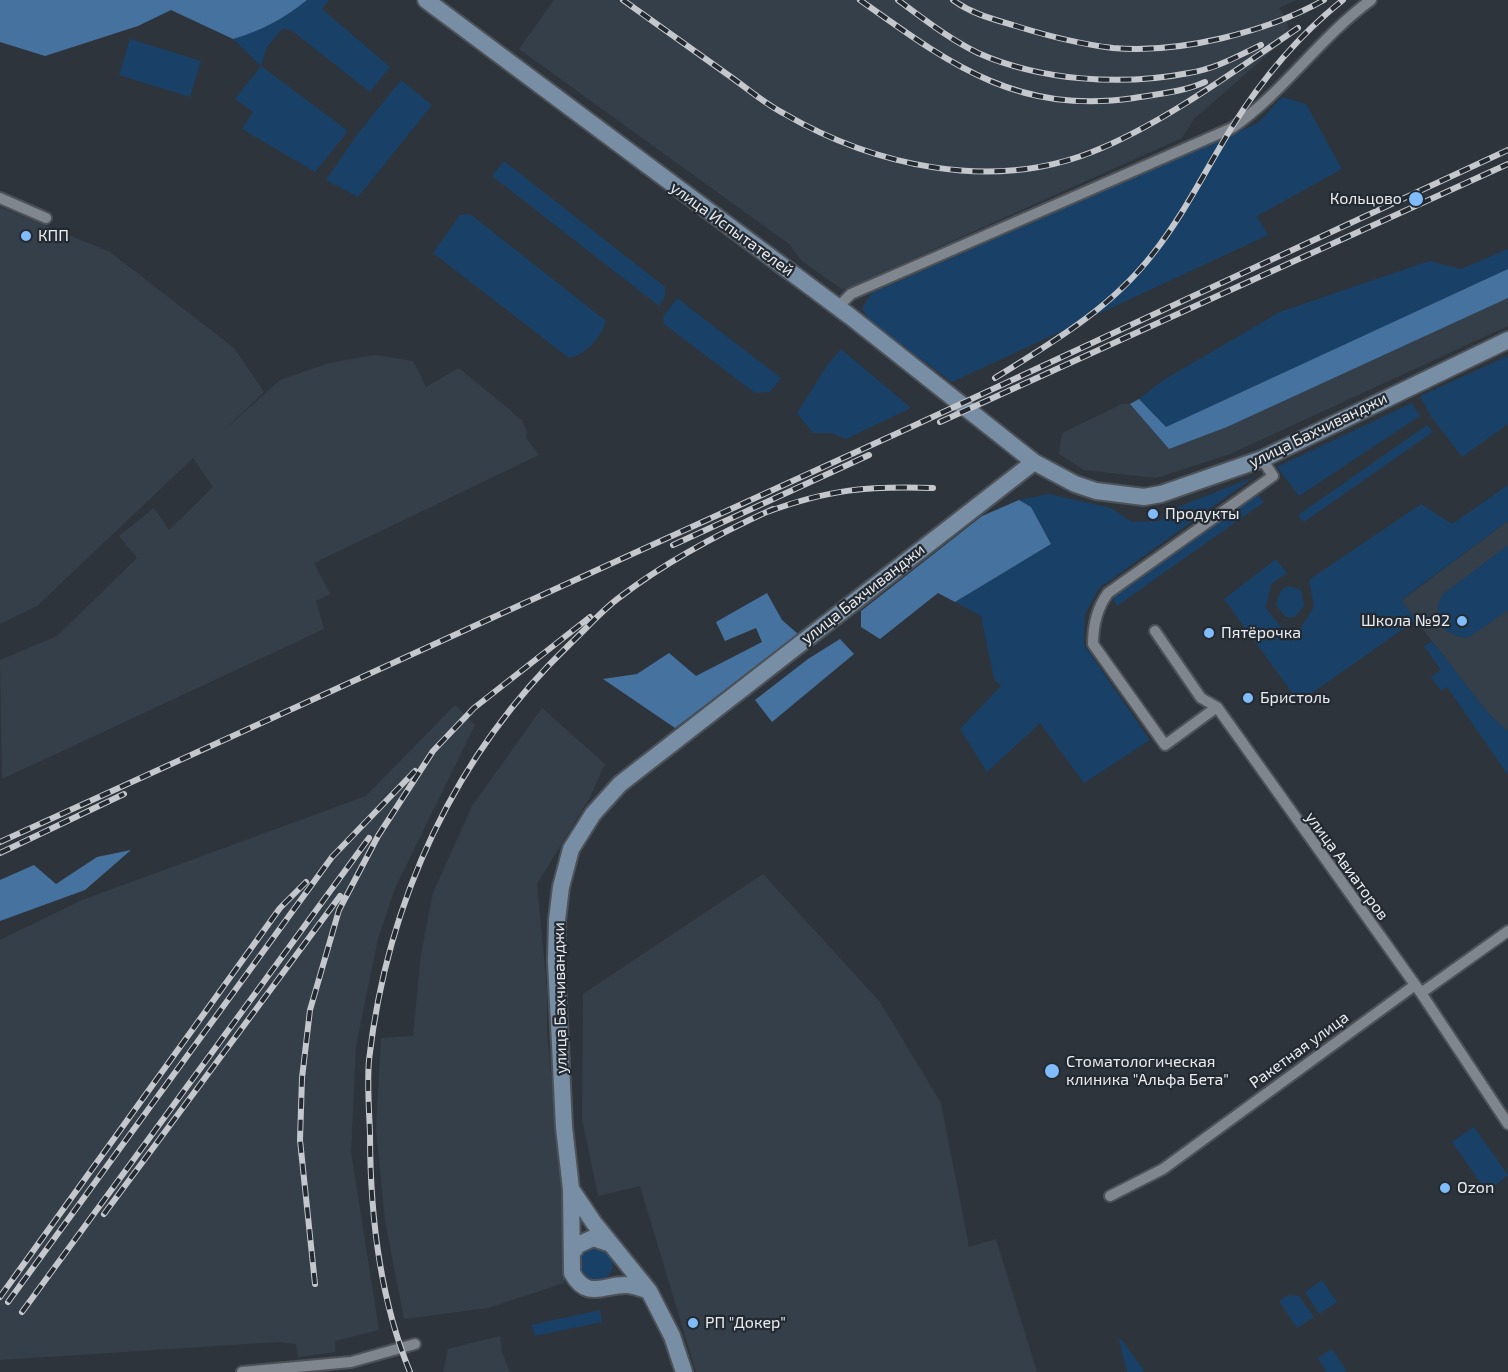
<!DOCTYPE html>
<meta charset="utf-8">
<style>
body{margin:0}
canvas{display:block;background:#2e343b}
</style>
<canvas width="1508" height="1372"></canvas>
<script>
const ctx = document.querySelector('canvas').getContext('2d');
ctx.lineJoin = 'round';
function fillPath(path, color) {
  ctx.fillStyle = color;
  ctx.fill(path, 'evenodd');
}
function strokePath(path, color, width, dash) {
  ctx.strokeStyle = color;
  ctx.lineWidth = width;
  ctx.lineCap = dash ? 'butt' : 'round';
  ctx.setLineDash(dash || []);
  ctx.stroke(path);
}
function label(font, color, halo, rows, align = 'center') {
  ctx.font = font + ' "Exo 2",sans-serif';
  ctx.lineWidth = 4.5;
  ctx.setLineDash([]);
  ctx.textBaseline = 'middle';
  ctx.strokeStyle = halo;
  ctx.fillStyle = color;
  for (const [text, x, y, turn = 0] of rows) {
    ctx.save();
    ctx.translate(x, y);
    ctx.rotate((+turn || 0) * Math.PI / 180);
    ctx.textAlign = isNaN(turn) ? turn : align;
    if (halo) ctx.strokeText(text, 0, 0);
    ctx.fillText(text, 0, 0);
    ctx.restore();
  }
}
const built = new Path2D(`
 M554 0H1296L1279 8 1286 18 1290 35 1194 119 1182 138 843 290 802 261 789 244 519 49Z
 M0 207 110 252 234 348 264 392 220 434 280 380 329 363 375 355 413 361 426 387 459 368 522 420 527 431 526 438 539 455 314 563 330 594 316 601 324 629 2 779 0 660 57 636 137 558 119 536 154 508 169 530 213 487 193 458 37 606 0 624Z
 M1508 298V326L1230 454 1156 478 1084 470 1059 454 1062 433 1122 404H1130L1169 449 1227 427Z
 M1508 521V732L1487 712 1401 601Z
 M455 705 475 725 395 888 378 939 356 1046 351 1152 379 1330 335 1341V1352L298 1357 296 1344 278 1342 0 1360V940L82 900 366 796Z
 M542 708 605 764 589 799 537 884 547 990V1033L565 1217 567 1274 564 1283 488 1308 404 1319 385 1221 376 1128 381 1038 413 1036 421 954 433 893 472 806Z
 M763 874 880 1002 941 1103 969 1247 996 1239 1037 1372H696L640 1186 598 1196 582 1118 583 994Z
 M500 1336 502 1352 510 1372H443L448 1349Z`);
const green = new Path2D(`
 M307 0H329L322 9 390 67 370 92 291 30 282 29 267 47 261 66 348 131 315 172 242 129 253 112 235 99 261 66 233 39C261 31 285 18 307 0Z
 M130 39 201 61 190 97 119 75Z
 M401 80 432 105 358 197 326 180 356 136Z
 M1282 97 1306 104 1342 169 1257 216 1268 235 952 382 870 322 862 308 872 293 1258 123Z
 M504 161 665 287V296L659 306 492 176Z
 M470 214 606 321C601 337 586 355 569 358L433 253 460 215Z
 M1508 249V269L1166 427 1139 399 1165 379 1280 312 1429 261 1461 269Z
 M677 298 781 378 770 392 755 393 664 324 663 317Z
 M841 349 911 408 846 439 831 433H813L797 413 828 364Z
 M1508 356V424L1462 457 1430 415 1420 396Z
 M1412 403 1420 416 1299 496 1277 467Z
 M1427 425 1433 432 1304 522 1298 515Z
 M1254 477 1099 588 1085 614 1084 645 1150 740 1084 783 1040 723 987 772 960 729 1001 686 994 679 981 616 955 602 1051 544 1031 507 1019 500 1049 494 1111 508 1132 522 1159 521 1178 507Z
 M1508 485V521L1401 600 1416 620 1299 702 1224 599 1276 559 1287 573 1271 584 1266 608 1281 627 1300 629 1314 607 1309 580 1421 504 1452 524Z
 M1255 491 1264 502 1117 606 1110 594Z
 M1508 545V610L1468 638C1442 635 1431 620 1442 595Z
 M1289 586 1301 590 1304 606 1295 617H1286L1276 605 1281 590Z
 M1432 641 1487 712 1508 732V775L1447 687 1441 691 1431 677 1441 670 1424 646Z
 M1474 1127 1508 1175 1487 1192 1452 1142Z
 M577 1263a18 18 0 1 1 36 0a18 18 0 1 1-36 0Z
 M1322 1280 1337 1302 1319 1314 1305 1292Z
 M1289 1295 1299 1296 1314 1317 1297 1328 1279 1301Z
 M600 1310 602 1322 535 1336 531 1325Z
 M1121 1339 1143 1369 1144 1372H1127L1119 1340Z
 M1332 1349 1347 1372H1327L1318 1358Z`);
const forest = new Path2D(`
 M0 0H307C285 18 261 31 233 39L171 10 138 26 45 56 0 42Z
 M1508 269V298L1227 427 1169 449 1130 404 1139 399 1166 427Z
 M1019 500 1031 507 1051 544 955 602 938 593 880 639 861 627V611L982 516Z
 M767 593 782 620 798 634 675 728 603 679 637 674 669 653 696 676 762 642 756 628 725 641 716 622Z
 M840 639 854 654 772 722 755 700 808 659Z
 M131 850 85 890 0 921V880L34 865 56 884 97 857Z`);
const street = new Path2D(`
 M0 198 46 218
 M838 307 851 294 1232 128C1284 92 1320 37 1371 0
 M1155 631 1201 698 1217 707 1421 993 1508 1124
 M1217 707 1165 745 1093 644C1093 625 1097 608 1108 593L1273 476 1262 459
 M1421 993 1508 931
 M1110 1196 1163 1169 1415 985
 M242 1372 351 1362 415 1344`);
const secondary = new Path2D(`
 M426 0 851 317 1034 462 1075 484 1096 491 1144 497 1161 494 1262 459 1508 340
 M571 1189 594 1223 649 1291 672 1336 684 1372
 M572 1253 578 1245 593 1238 611 1244
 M649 1291C641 1288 633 1285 625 1285 603 1285 587 1300 572 1273L571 1189 564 1127 556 961 557 920 561 887 571 849 593 814 620 784 1034 462`);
const rail = new Path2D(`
 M623 0C659 26 695 51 731 77 748 89 764 103 783 113 874 166 991 192 1092 152 1161 125 1236 70 1298 28
 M860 0C950 64 1017 115 1134 98 1158 94 1183 92 1205 82
 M898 0C924 19 949 39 978 53 1041 81 1122 86 1189 73 1215 69 1238 56 1261 45
 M953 0C972 14 993 19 1016 26 1048 36 1079 44 1113 48 1179 54 1267 32 1324 0
 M995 378C1053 342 1110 309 1152 255 1184 215 1206 169 1232 127 1262 79 1299 35 1343 0
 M940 422 1508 164
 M767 512C830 489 867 486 933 488
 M673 545 869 455
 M0 842 911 427 1508 150
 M0 853 124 794
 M104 1214 340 896
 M315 1284 300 1140 302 1078 310 1010 339 910 378 836 433 751 474 708 590 617
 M0 1297 280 908 306 882
 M8 1302 332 857 415 771
 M22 1312 369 838
 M410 1372C379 1297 370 1214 370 1133 369 1109 367 1084 369 1060 387 901 455 754 571 643 587 628 602 610 620 597 667 561 720 533 773 509`);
const markers = [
 [1416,199,8,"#81bcfa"],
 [26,236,6,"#81bcfa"],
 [1153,514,6,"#81bcfa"],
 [1462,621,6,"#81bcfa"],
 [1209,633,6,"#81bcfa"],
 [1248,698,6,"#81bcfa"],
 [1052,1071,8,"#81bcfa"],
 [1445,1188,6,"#81bcfa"],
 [693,1323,6,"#81bcfa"]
];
const poiNames = [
 ["Кольцово",1402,199,"right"],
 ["КПП",38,236],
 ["Продукты",1165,514],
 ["Школа №92",1450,621,"right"],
 ["Пятёрочка",1221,633],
 ["Бристоль",1260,698],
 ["Стоматологическая",1066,1062],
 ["клиника \"Альфа Бета\"",1066,1080],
 ["Ozon",1457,1188],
 ["РП \"Докер\"",705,1323]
];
const streetNames = [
 ["улица Испытателей",732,229,36],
 ["улица Бахчиванджи",1318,430,-26],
 ["улица Бахчиванджи",863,594,-38],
 ["улица Авиаторов",1347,866,54],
 ["улица Бахчиванджи",560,998,-91],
 ["Ракетная улица",1299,1050,-36]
];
fillPath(built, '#343f49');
fillPath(green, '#194066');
fillPath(forest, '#46729f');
strokePath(street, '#4d5258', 14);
strokePath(secondary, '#4d5258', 20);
strokePath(street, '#7f868e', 10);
strokePath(secondary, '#788ea5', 16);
strokePath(rail, '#c4c8cd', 6);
strokePath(rail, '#242a31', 4, [11]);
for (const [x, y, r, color] of markers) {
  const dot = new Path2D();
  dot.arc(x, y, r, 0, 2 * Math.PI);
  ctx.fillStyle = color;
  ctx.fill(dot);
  strokePath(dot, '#242a31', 2);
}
label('16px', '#e8ecf0', '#242a31', poiNames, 'left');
label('16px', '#e8ecf0', '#242a31', streetNames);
</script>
